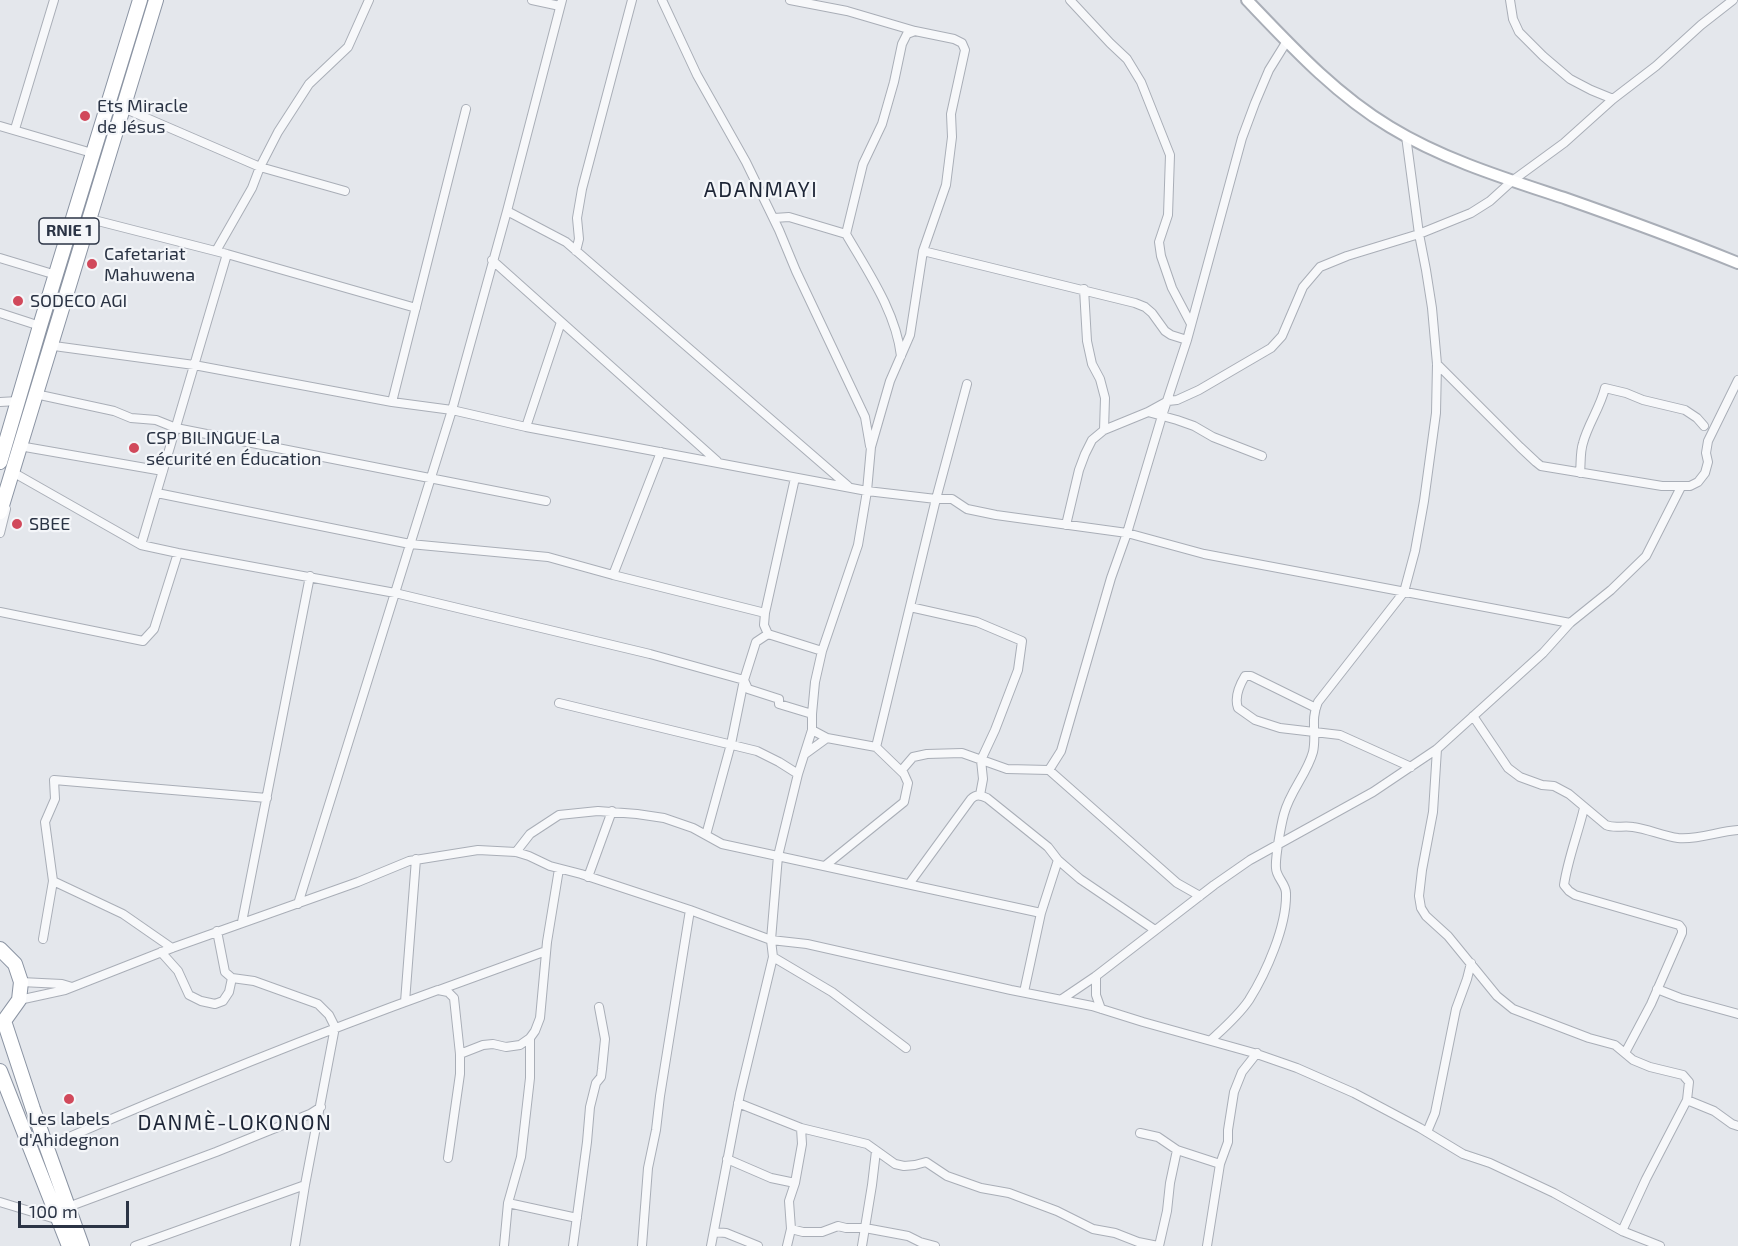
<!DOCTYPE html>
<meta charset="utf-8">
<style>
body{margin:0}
#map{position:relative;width:1738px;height:1246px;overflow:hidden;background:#e4e7ec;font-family:"Exo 2",sans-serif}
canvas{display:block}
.scale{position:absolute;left:18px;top:1201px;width:111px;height:27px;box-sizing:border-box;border:3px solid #2b3445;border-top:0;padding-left:8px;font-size:18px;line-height:21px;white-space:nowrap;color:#2b3445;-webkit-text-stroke:4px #f4f6f9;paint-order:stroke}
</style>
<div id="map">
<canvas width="1738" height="1246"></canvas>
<div class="scale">100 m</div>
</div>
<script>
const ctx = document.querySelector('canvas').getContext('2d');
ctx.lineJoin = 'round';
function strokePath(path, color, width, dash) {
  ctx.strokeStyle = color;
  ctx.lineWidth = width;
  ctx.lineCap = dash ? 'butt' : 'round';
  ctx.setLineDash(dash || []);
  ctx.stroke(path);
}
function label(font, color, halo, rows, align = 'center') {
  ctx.font = font + ' "Exo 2",sans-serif';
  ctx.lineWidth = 4.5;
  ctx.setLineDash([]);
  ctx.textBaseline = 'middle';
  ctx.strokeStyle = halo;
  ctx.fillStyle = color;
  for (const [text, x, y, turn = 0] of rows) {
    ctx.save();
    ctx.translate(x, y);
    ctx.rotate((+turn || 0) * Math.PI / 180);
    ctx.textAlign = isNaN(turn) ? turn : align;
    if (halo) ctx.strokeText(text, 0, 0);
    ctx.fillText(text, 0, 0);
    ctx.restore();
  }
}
const minor = new Path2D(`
 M532 0 560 6
 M662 0 697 75 746 162 779 230 796 271 865 417 870 446
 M790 0 847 11 915 31
 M1070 0 1110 43 1127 59 1141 82 1170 155 1168 215 1159 242 1161 256 1172 288 1191 324
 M1510 0 1513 19 1519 32 1543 56 1570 79 1591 90 1613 99
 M128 110 260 167 345 191
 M0 126 92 153
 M15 129 54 0
 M507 211 566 242 848 486
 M774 218 789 217 846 234
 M94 220 227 254 416 308
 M216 251 252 188 260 167 278 132 309 84 348 47 369 0
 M576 251 579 239 577 218 582 189 632 0
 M923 251 1135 303 1145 307 1152 313 1165 331 1171 335 1187 340
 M0 258 56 275
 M492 260 717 461
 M1084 289 1087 341 1092 364 1100 379 1105 398 1104 430
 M0 313 40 326
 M54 346 194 365 392 402 452 410 526 427 867 491 936 499H952L967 509 996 515 1127 533 1204 554 1570 623
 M1437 364 1520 447 1536 462 1541 466 1662 486H1690L1698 482 1705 473 1708 462 1706 453 1708 441 1738 380
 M40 395 114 411 131 418 156 420 176 428 546 501
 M0 402 18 401
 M392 402 466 109
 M1148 412 1177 420 1194 426 1213 437 1262 456
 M526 427 561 322
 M25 447 163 471
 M1580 473C1581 463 1580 452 1583 443 1588 424 1600 408 1605 388L1626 393 1643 400 1685 410 1697 418 1704 426
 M16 474 141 545 178 553 395 593 650 654 744 680 748 689 779 699V704L812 714
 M795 478 765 613 764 625 768 634 822 651
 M157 493 410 544 548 557 613 575 765 613
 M1066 525 1079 470 1085 454 1092 440 1104 430 1148 412 1168 401 1177 400 1199 390 1271 348 1282 336 1303 287 1320 267 1347 256 1419 234 1471 213 1490 201 1512 181 1564 143 1613 99 1656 66 1701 25 1733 0
 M0 533 6 509
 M141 545 227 254
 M613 575 661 452
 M910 607 977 622 1022 641 1018 670 995 730 981 760 983 779 980 795
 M0 612 143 641 154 629 178 553
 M559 703 757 751 779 762 798 774
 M1316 708 1251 676H1245C1239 686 1234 697 1238 708L1255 720 1280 728 1340 735 1411 767
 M1473 716 1508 768 1520 777 1542 785 1554 786 1569 794 1606 825C1615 829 1623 825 1633 827 1648 829 1663 836 1678 838 1699 840 1718 831 1738 830
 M812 730 827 738 876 747 904 774 908 783 904 802 826 865
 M876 747 936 499 967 384
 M1437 749 1433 812 1422 870 1419 896 1421 908 1426 916 1448 936 1497 996 1513 1009 1589 1038 1615 1045 1633 1060 1650 1067 1683 1075 1689 1082 1687 1100 1646 1179 1622 1231
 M805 754 827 738
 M1049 770 1061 751 1111 578 1127 533 1162 416 1187 340 1242 138 1255 103 1269 70 1287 41
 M901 771 913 757 927 754 962 753 1007 769 1049 770 1177 883 1200 896
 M1584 808C1578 834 1568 858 1564 885L1569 891 1575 895 1679 925 1682 929V933L1651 1004 1625 1053
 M706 835 731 744 744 680 756 642 768 634
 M516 852 530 834 559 815 598 811 637 814 664 818 693 828 722 844 1041 913
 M588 877 612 811
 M53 881 123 914 172 948
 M909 884 971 799C976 794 980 795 987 798L1048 847 1058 860 1080 879 1155 930
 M298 904 452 410 507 211 562 0
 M242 922 310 576
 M217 931 225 972 232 978 254 981 318 1004 329 1015 335 1027 305 1185 295 1246
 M43 939 53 881 45 822 55 799 54 780 267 798
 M161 952 178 971 189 995 201 1001 215 1004 223 1001 229 992 232 978
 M773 957 832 992 906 1048
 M1096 976V995L1101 1009
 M21 982 62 984 72 987
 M1657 989 1680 998 1738 1014
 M439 990 546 951
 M1024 992 1041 913 1058 860
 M1062 999 1096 976 1214 885 1250 860 1373 792 1437 749 1543 653 1570 623 1611 590 1646 556 1681 487
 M19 1000 65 990 172 948 358 882 409 861 478 850 516 852 529 856 550 866 581 874 690 910 771 940 807 944 1011 990 1092 1006 1143 1022 1254 1053 1297 1068 1354 1093 1420 1128 1463 1154 1490 1163 1554 1193 1622 1231 1660 1246
 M405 1002 416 859
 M1211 1040C1224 1028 1239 1015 1249 1000 1266 973 1287 926 1286 893 1286 884 1276 877 1276 868 1275 858 1281 825 1284 814 1290 791 1307 774 1313 752 1317 734 1310 720 1318 702L1404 592 1415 551 1424 501 1436 413 1437 364 1432 308 1426 270 1419 234 1406 136
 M460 1054 483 1045 493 1044 506 1047 520 1045 530 1038 535 1031 540 1018 547 942 559 869
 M1687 1100 1714 1111 1732 1124 1738 1126
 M738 1103 801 1128 867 1144 895 1164 904 1166 915 1165 926 1162 947 1176 981 1188 1009 1193 1057 1211 1093 1229 1115 1233 1138 1242 1158 1246
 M1427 1132 1435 1113 1456 1009 1467 979 1471 963
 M1140 1133 1158 1137 1177 1150 1220 1164
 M46 1147C175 1091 305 1038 438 990L448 992 454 998 460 1054V1074L448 1158
 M727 1159 771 1178 795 1183
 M0 1202 59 1220
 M508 1203 577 1218
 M68 1207 216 1152 310 1114 321 1107
 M791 1229 803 1232H822L838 1226 846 1228H865L908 1236 920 1242 935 1246
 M714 1232 726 1233 758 1246
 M135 1246 305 1185
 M504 1246 508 1203 521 1157 530 1078V1038
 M573 1246 587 1142 590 1107 596 1083 601 1077 602 1069 605 1039 599 1007
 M642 1246 648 1168 656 1130 660 1096 690 910
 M711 1246 740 1094 773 957 771 940 778 856 798 774 812 730V714L815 682 822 651 858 545 867 491 871 447 890 381 910 335 923 251 946 185 952 137 951 114 965 50 962 43 954 39 915 31 907 34 902 44 894 82 882 124 863 164 846 234C868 272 896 312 901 356
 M787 1246 791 1229 789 1201 795 1183 802 1144 801 1128
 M862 1246 872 1185 876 1151
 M1159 1246 1167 1211 1170 1183 1177 1150
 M1207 1246 1220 1164 1228 1142V1130L1234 1092 1242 1072 1257 1053`);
const secondary = new Path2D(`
 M1247 0C1291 46 1335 94 1390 127 1444 160 1507 179 1567 199 1624 219 1681 240 1738 263`);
const trunk = new Path2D(`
 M0 462 40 326 140 0
 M0 512 156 0
 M0 949 15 964 21 982 19 1000 4 1021 0 1023
 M4 1021 33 1109 82 1246
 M0 1071 69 1246`);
const markers = [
 [85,116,6,"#d1495b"],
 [92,264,6,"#d1495b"],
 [18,301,6,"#d1495b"],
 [134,448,6,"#d1495b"],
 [17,524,6,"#d1495b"],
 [69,1099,6,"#d1495b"]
];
const shields = [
 [69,231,60]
];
const shieldNames = [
 ["RNIE 1",69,231]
];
const poiNames = [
 ["Ets Miracle",97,106],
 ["de Jésus",97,127],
 ["Cafetariat",104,254],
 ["Mahuwena",104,275],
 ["SODECO AGI",30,301],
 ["CSP BILINGUE La",146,438],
 ["sécurité en Éducation",146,459],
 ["SBEE",29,524],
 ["Les labels",69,1119,"center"],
 ["d'Ahidegnon",69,1140,"center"]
];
const quarterNames = [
 ["ADANMAYI",761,190],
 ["DANMÈ-LOKONON",235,1123]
];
strokePath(minor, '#a9aeb7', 10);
strokePath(secondary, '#a9aeb7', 14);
strokePath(trunk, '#8b94a3', 16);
strokePath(minor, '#f7f8fa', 8);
strokePath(secondary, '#fff', 10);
strokePath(trunk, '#fff', 14);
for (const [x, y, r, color] of markers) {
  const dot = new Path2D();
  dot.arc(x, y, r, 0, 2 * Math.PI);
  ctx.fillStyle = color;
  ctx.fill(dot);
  strokePath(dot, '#f4f6f9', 2);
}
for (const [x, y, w] of shields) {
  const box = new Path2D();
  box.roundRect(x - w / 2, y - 13, w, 26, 4.5);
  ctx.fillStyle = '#f4f6f9';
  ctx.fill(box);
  strokePath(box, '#2b3445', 1.5);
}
label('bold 16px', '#2b3445', null, shieldNames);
label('18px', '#2b3445', '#f4f6f9', poiNames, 'left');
ctx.letterSpacing = '1.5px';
label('21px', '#1d2536', '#f4f6f9', quarterNames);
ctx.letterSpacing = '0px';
</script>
